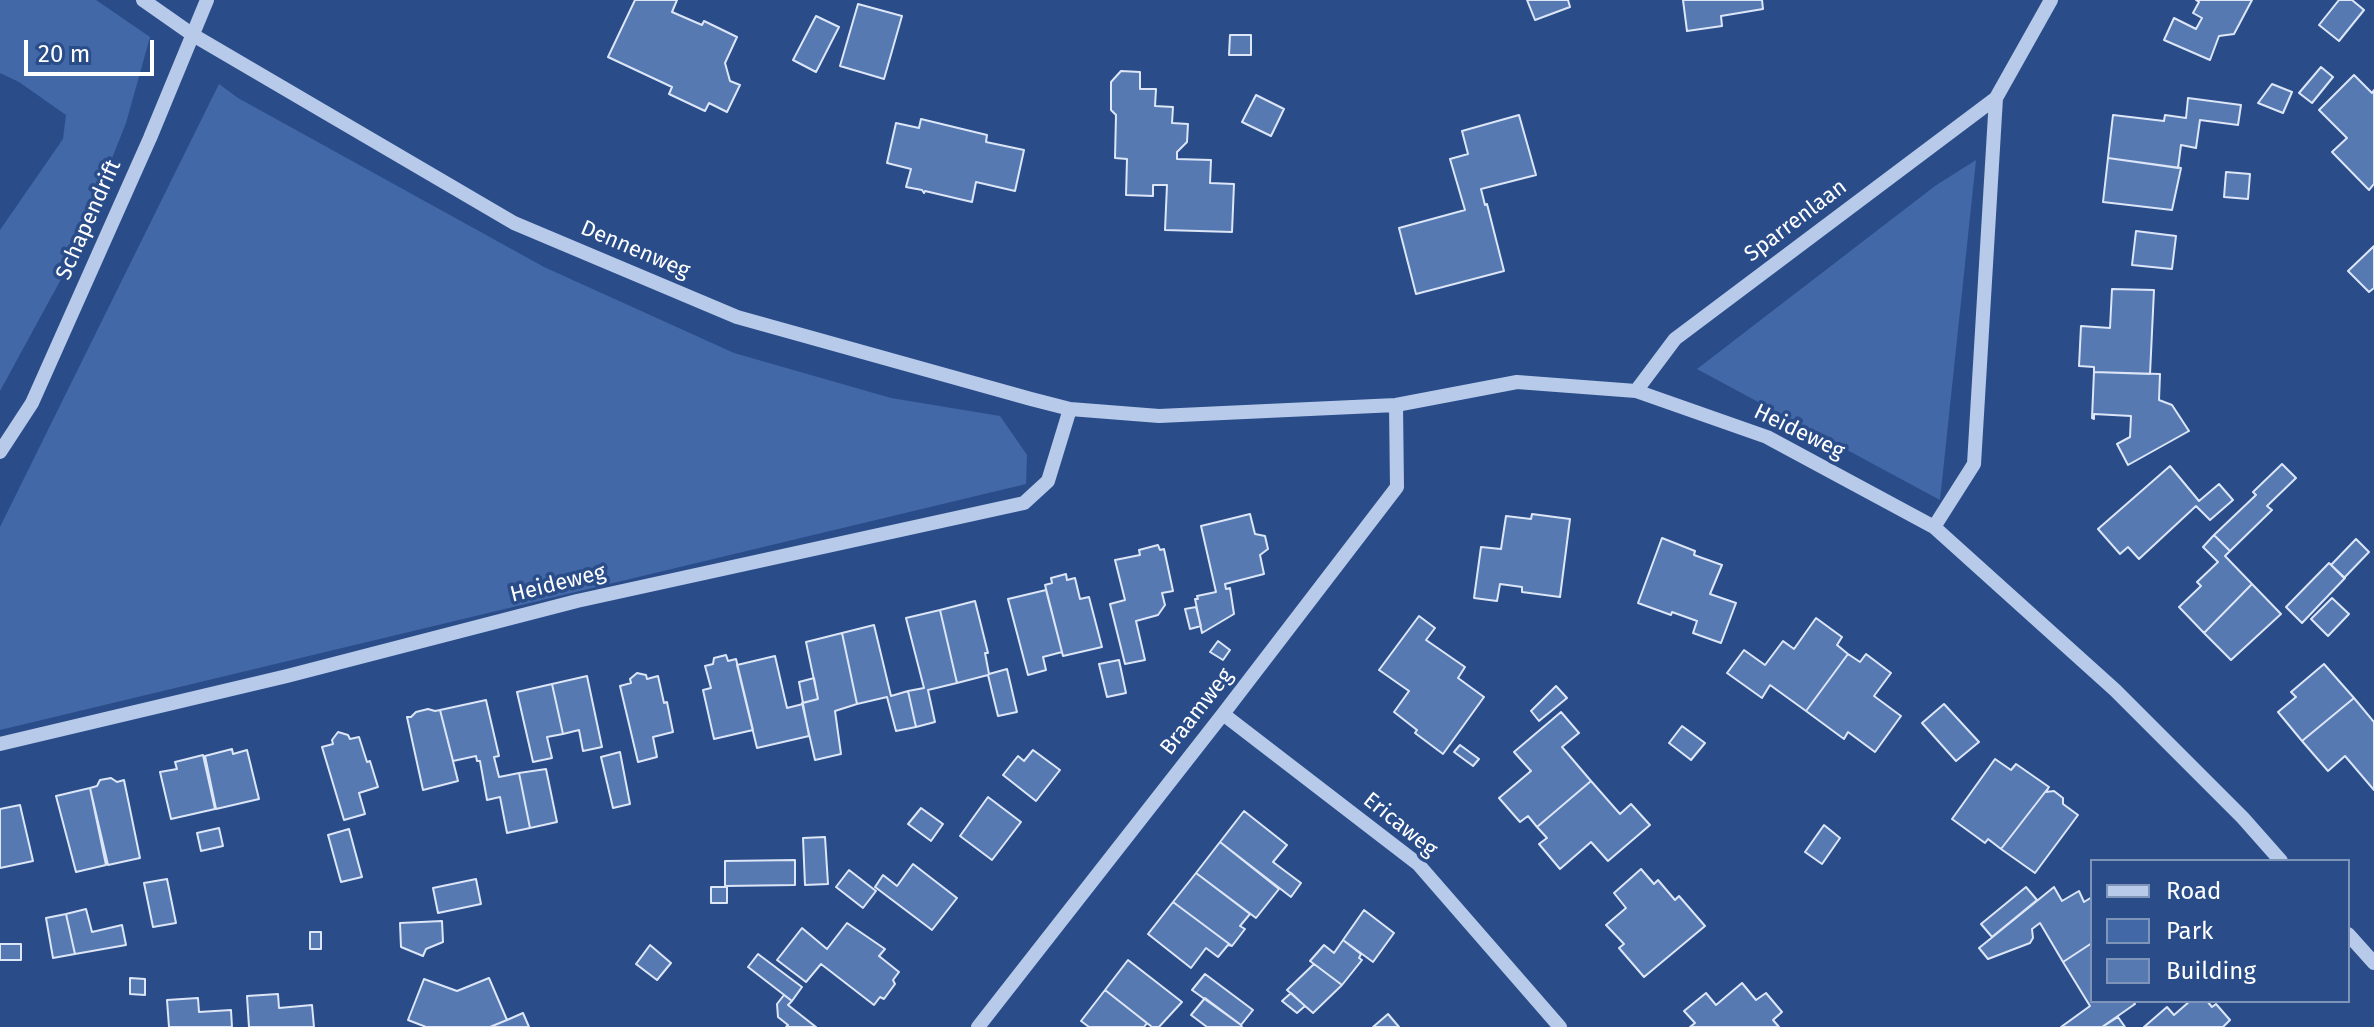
<!DOCTYPE html>
<style>
body{margin:0}
#map{position:relative;width:2374px;height:1027px;overflow:hidden;background:#2a4d8a;font-family:"Fira Sans",sans-serif}
canvas{display:block}
.legend{position:absolute;left:2090px;top:859px;width:260px;height:144px;box-sizing:border-box;background:#2a4d8a;border:2px solid #7f94b9;margin:0;padding:10px 14px;list-style:none;font-size:24px;color:#fff}
.legend li{display:flex;align-items:center;gap:16px;height:40px}
.legend b{width:40px;border:2px solid #7f94b9}
.scale{position:absolute;left:24px;top:40px;width:130px;height:36px;box-sizing:border-box;border:4px solid #fff;border-top:0;padding-left:10px;font-size:24px;line-height:28px;white-space:nowrap;color:#fff;-webkit-text-stroke:6px #2a4d8a;paint-order:stroke}
</style>
<div id="map">
<canvas width="2374" height="1027"></canvas>
<ul class="legend">
<li><b style="height:10px;background:#b8cae9"></b>Road</li>
<li><b style="height:22px;background:#4268a8"></b>Park</li>
<li><b style="height:22px;background:#5679b2"></b>Building</li>
</ul>
<div class="scale">20 m</div>
</div>
<script>
const ctx = document.querySelector('canvas').getContext('2d');
ctx.lineJoin = 'round';
function fillPath(path, color) {
  ctx.fillStyle = color;
  ctx.fill(path, 'evenodd');
}
function strokePath(path, color, width, dash) {
  ctx.strokeStyle = color;
  ctx.lineWidth = width;
  ctx.lineCap = dash ? 'butt' : 'round';
  ctx.setLineDash(dash || []);
  ctx.stroke(path);
}
function label(font, color, halo, rows, align = 'center') {
  ctx.font = font + ' "Fira Sans",sans-serif';
  ctx.lineWidth = 7;
  ctx.setLineDash([]);
  ctx.textBaseline = 'middle';
  ctx.strokeStyle = halo;
  ctx.fillStyle = color;
  for (const [text, x, y, turn = 0] of rows) {
    ctx.save();
    ctx.translate(x, y);
    ctx.rotate((+turn || 0) * Math.PI / 180);
    ctx.textAlign = isNaN(turn) ? turn : align;
    if (halo) ctx.strokeText(text, 0, 0);
    ctx.fillText(text, 0, 0);
    ctx.restore();
  }
}
const green = new Path2D(`
 M0 0H96L150 37 126 123 72 259 0 391V230L63 139 66 115 19 82 0 73Z
 M219 84 238 98 544 267 734 353 891 398 1000 416 1027 455 1026 484 0 730V527Z
 M1976 160 1940 500 1697 369 1935 186Z`);
const building = new Path2D(`
 M635 0H677L672 12 702 25 704 21 737 37 725 63 730 81 740 85 727 112 709 103 705 111 669 94 672 87 608 57Z
 M1527 0H1568L1570 7 1535 20Z
 M1683 0H1762L1763 9 1721 16 1722 26 1687 31Z
 M2196 0H2252L2234 34 2219 36 2210 60 2164 40 2174 18 2196 29 2202 18 2193 13 2199 2Z
 M2339 0H2352L2364 10 2339 41 2319 25Z
 M858 4 902 16 884 79 840 66Z
 M816 16 839 27 816 72 793 60Z
 M1230 35H1251V55H1229Z
 M2321 67 2333 77 2312 103 2299 93Z
 M1121 71 1140 72V89H1156L1155 106 1173 107 1172 123 1188 124 1187 142 1177 152V159L1211 160 1210 183 1234 184 1232 232 1165 230 1167 185H1153V196L1126 195 1127 159 1115 158 1116 115 1111 110V82Z
 M2354 75 2372 93 2374 90V184L2369 190 2332 152 2347 138 2319 110Z
 M2272 84 2292 92 2283 113 2258 103Z
 M1256 95 1284 109 1271 136 1242 122Z
 M2188 98 2241 105 2238 125 2200 120 2196 148 2181 145 2178 168 2108 158 2113 115 2164 121 2165 115 2186 118Z
 M1519 115 1536 175 1481 189 1485 205 1487 204 1504 271 1416 294 1399 228 1465 210 1450 159 1468 154 1462 131Z
 M921 119 987 135 986 142 1024 150 1015 191 976 182 972 202 925 191 924 193 922 190 906 187 911 169 887 163 896 123 919 128Z
 M2108 158 2181 168 2172 210 2103 202Z
 M2226 172 2250 174 2248 199 2224 197Z
 M2136 231 2176 236 2172 269 2132 265Z
 M2374 246V288L2369 292 2348 271Z
 M2112 289 2154 290 2150 374 2094 372V367L2079 366 2081 326 2110 328Z
 M2094 372 2160 374 2159 400 2172 405 2189 431 2128 465 2117 444 2130 437 2131 416 2094 414V419L2092 418Z
 M2282 464 2296 478 2267 506 2272 510 2230 551 2214 535 2256 495 2253 492Z
 M2170 466 2199 501 2219 484 2233 500 2210 520 2196 506 2139 559 2128 547 2120 554 2098 529Z
 M1250 514 1255 534 1265 536 1268 549 1260 555 1264 574 1225 584 1226 589 1230 588 1234 614 1202 633 1195 599H1198L1197 596 1216 592 1201 526Z
 M1532 514 1570 519 1560 597 1522 592V587L1500 584 1497 601 1474 598 1481 547 1501 549 1506 516 1531 519Z
 M2214 535 2230 551 2225 556 2252 584 2204 633 2179 607 2201 586 2197 582 2218 562 2203 547Z
 M1662 538 1695 551 1694 555 1722 565 1710 594 1736 603 1721 643 1693 633 1697 621 1672 612 1671 615 1638 603Z
 M2356 539 2369 552 2344 578 2331 565Z
 M1158 545 1160 550 1164 549 1173 591 1162 593 1165 605 1158 615 1136 621 1145 660 1125 664 1110 604 1125 600 1115 560 1140 555 1139 550Z
 M2329 563 2345 578 2302 623 2286 607Z
 M1066 574 1067 580 1075 578 1080 599 1089 597 1102 647 1063 656 1045 585 1052 583 1051 578Z
 M2252 584 2281 614 2231 660 2204 633Z
 M1046 590 1062 652 1043 657 1046 670 1028 675 1008 599Z
 M2332 598 2349 614 2328 636 2311 619Z
 M975 601 988 653H985L989 674 1007 669 1017 712 998 716 988 675 957 683 940 610Z
 M1196 607 1201 626 1190 629 1185 609Z
 M940 610 957 683 928 690 935 722 916 727 908 691 924 688 906 618Z
 M1419 616 1435 628 1426 640 1465 667 1458 678 1484 697 1443 754 1415 733 1417 730 1394 712 1409 691 1379 670Z
 M1816 618 1842 637 1837 645 1848 654 1806 711 1770 685 1762 698 1727 673 1744 650 1765 665 1783 641 1794 649Z
 M874 625 891 696 908 691 916 727 896 731 887 697 857 704 842 633Z
 M842 633 857 704 835 711 841 754 815 760 802 703 818 699 806 642Z
 M1218 641 1230 650 1223 660 1210 652Z
 M1848 654 1860 662 1866 654 1891 673 1874 696 1901 716 1875 752 1848 732 1844 739 1806 711Z
 M726 655 728 661 736 659 753 730 714 739 703 690 711 688 705 666 713 664 714 658Z
 M775 656 787 708 803 704 809 736 757 748 737 665Z
 M1119 660 1126 693 1107 697 1099 664Z
 M2324 664 2354 698 2302 741 2278 712 2296 697 2291 692Z
 M637 673 646 675 647 679 658 676 664 703 667 702 673 732 653 737 657 757 638 762 620 686 631 683 630 679Z
 M587 676 602 747 583 751 579 730 563 734 552 684Z
 M814 678 818 699 803 703 799 682Z
 M552 684 563 734 547 737 552 758 533 762 517 692Z
 M1556 686 1567 698 1539 721 1531 711Z
 M2354 698 2374 722V790L2345 756 2328 771 2302 741Z
 M486 700 499 756 494 757 499 777 519 773 530 828 507 833 500 797 487 800 480 761H477L476 756 453 761 440 710Z
 M1944 704 1979 742 1956 761 1922 723Z
 M428 709 435 711 440 710 458 781 423 790 407 717H411L416 712Z
 M1561 712 1579 733 1562 747 1591 781 1537 827 1528 816 1520 822 1499 798 1531 771 1514 752Z
 M1682 726 1705 743 1691 760 1669 743Z
 M338 732 348 735 350 739 359 737 367 762 370 761 378 787 359 793 365 814 344 820 322 747 333 744 332 740Z
 M1460 745 1479 759 1473 766 1454 752Z
 M232 749 233 754 247 750 259 799 216 809 205 756Z
 M1033 750 1060 770 1036 801 1003 775 1018 756 1024 761Z
 M620 752 630 804 613 808 601 757Z
 M203 755 215 809 171 819 160 772 177 769 175 762Z
 M1995 759 2011 770 2016 764 2049 787 2001 849 1988 839 1985 843 1952 819Z
 M546 769 557 822 530 828 519 773Z
 M111 778 117 782 124 780 140 858 108 865 90 788 97 786 100 780Z
 M1591 781 1620 814 1631 804 1650 825 1608 861 1591 842 1560 869 1539 844 1547 838 1537 827Z
 M2049 787 2046 792 2054 791 2063 798V804L2078 815 2035 873 2001 849Z
 M90 788 106 865 76 872 56 796Z
 M988 797 1021 822 992 860 960 836Z
 M20 805 33 861 0 868V809Z
 M921 808 943 824 931 841 908 824Z
 M1244 811 1287 845 1273 862 1301 883 1291 897 1220 842Z
 M1824 825 1840 838 1822 864 1805 852Z
 M219 828 223 846 201 851 197 833Z
 M349 829 362 877 341 882 328 835Z
 M825 837 828 884 805 885 803 838Z
 M1220 842 1279 889 1256 918 1196 873Z
 M795 860V885L725 886V861Z
 M913 864 957 898 932 930 875 887 883 875 897 886Z
 M1641 869 1654 884 1658 880 1675 900 1679 896 1705 926 1644 977 1619 948 1624 944 1606 925 1626 908 1614 893Z
 M849 870 876 891 863 908 836 887Z
 M1196 873 1250 914 1240 926 1245 929 1232 946 1173 902Z
 M167 879 176 923 153 927 144 883Z
 M476 879 481 904 438 913 433 888Z
 M711 887H727V903H711Z
 M2026 887 2037 900 1992 937 1981 924Z
 M2054 887 2062 901 2079 891 2084 902 2092 897V943L2063 962 2040 923 2032 929 2033 938 2030 943 1988 959 1979 948Z
 M1173 902 1232 946 1228 945 1218 957 1206 948 1191 968 1148 934Z
 M86 909 92 932 122 925 126 945 75 954 66 914Z
 M1364 910 1394 933 1373 962 1343 940Z
 M66 914 75 954 53 958 46 918Z
 M442 921 443 942 426 949 423 956 401 947 400 923Z
 M847 923 885 949 879 956 899 972 893 980 895 984 884 999 880 997 874 1005 821 964 806 982 777 960 802 928 827 949Z
 M310 932H321V949H310Z
 M1343 940 1361 954 1359 958 1362 960 1342 985 1310 961 1324 945 1334 953Z
 M2092 943V1001H2133L2135 1004 2102 1027H2061L2090 1006 2063 962Z
 M0 944H21V960H0Z
 M650 945 671 963 657 980 636 964Z
 M758 954 802 987 792 1001 748 967Z
 M1128 960 1182 1002 1159 1027H1152L1105 990Z
 M1314 964 1342 985 1313 1013 1287 990Z
 M1205 974 1253 1010 1241 1025 1192 990Z
 M130 978 145 979V995L130 994Z
 M489 978 507 1020 490 1027H426L408 1020 424 979 457 991Z
 M1742 983 1756 1000 1766 993 1782 1012 1773 1020 1779 1027H1690L1695 1023 1684 1011 1706 993 1716 1005Z
 M1105 990 1147 1023 1144 1027H1089L1081 1021Z
 M1291 993 1305 1006 1297 1013 1282 1001Z
 M278 994 279 1008 312 1005 314 1027H249L247 996Z
 M784 995 792 1001 788 1005 816 1027H786L788 1025 778 1017 777 1004Z
 M198 998 199 1012 231 1010 232 1027H169L167 1000Z
 M1205 998 1241 1025 1242 1027H1207L1191 1015Z
 M2190 1001H2207L2212 1007 2216 1004 2230 1020 2223 1027H2144L2167 1007 2174 1015Z
 M523 1013 529 1027H490L507 1020Z
 M1388 1014 1399 1027H1373Z
 M2118 1017 2125 1027H2102Z`);
const minor = new Path2D(`
 M143 0 193 35 514 223 737 317 1031 399 1070 409 1159 416 1396 405 1517 382 1636 391 1767 437 1934 527 2115 690 2243 818 2281 861
 M1636 391 1675 339 1996 98 2051 0
 M0 452 32 403 150 138 207 0
 M1934 527 1974 464 1996 98
 M1223 714 1418 864 1560 1027
 M0 744 287 676 577 601 1024 503 1048 481 1070 409
 M2348 934 2374 963
 M978 1027 1223 714 1397 487 1396 405`);
const streetNames = [
 ["Schapendrift",89,220,-66],
 ["Sparrenlaan",1796,221,-37],
 ["Dennenweg",635,250,23],
 ["Heideweg",1799,432,26],
 ["Heideweg",558,584,-14],
 ["Braamweg",1197,712,-52],
 ["Ericaweg",1400,825,39]
];
fillPath(green, '#4268a8');
fillPath(building, '#5679b2');
strokePath(building, '#dce6f7', 2);
strokePath(minor, '#b8cae9', 14);
label('22px', '#fff', '#2a4d8a', streetNames);
</script>
